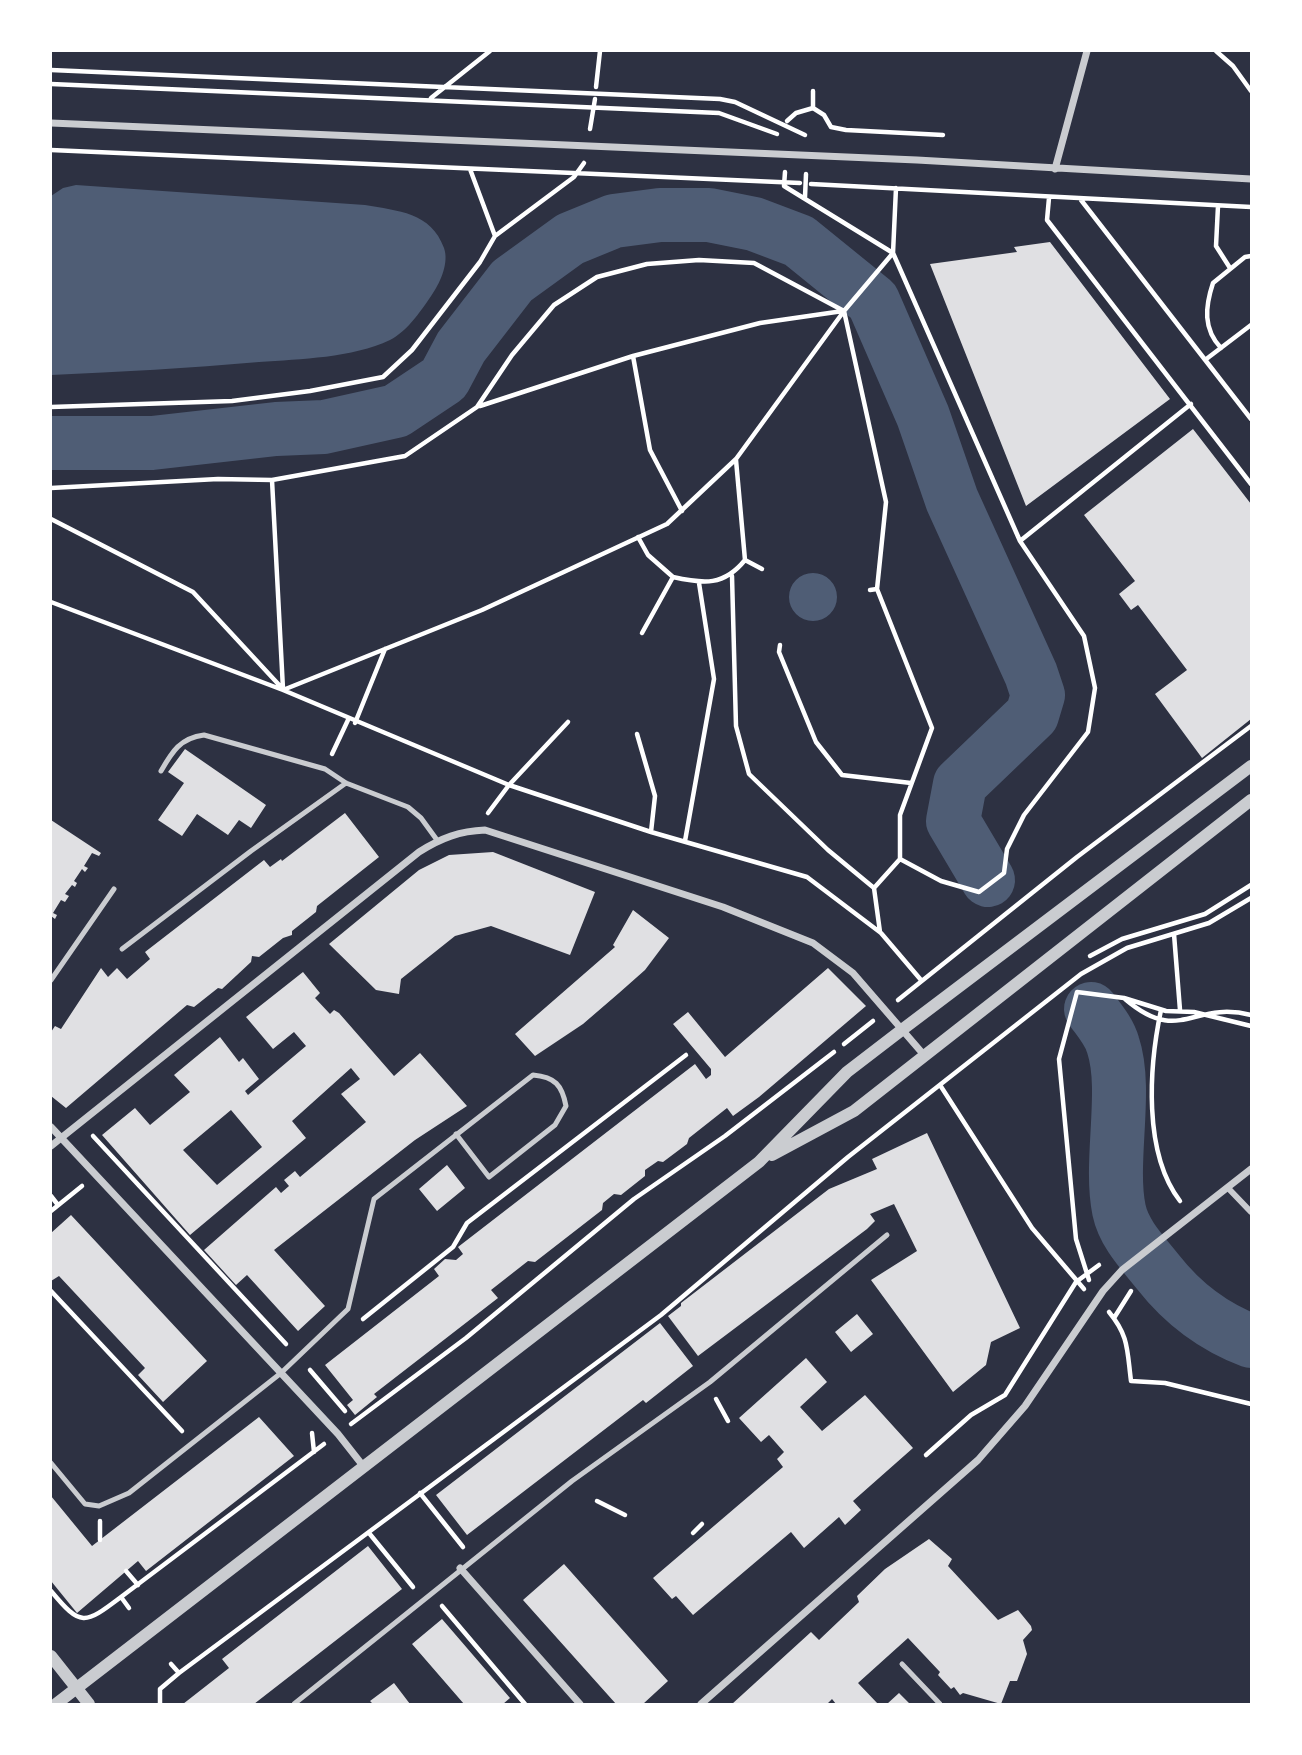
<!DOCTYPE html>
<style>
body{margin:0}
#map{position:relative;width:1302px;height:1755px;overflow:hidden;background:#2d3142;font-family:"Nunito Sans",sans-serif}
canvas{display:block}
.frame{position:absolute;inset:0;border:52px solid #fff;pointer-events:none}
</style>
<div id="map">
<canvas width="1302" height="1755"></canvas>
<div class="frame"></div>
</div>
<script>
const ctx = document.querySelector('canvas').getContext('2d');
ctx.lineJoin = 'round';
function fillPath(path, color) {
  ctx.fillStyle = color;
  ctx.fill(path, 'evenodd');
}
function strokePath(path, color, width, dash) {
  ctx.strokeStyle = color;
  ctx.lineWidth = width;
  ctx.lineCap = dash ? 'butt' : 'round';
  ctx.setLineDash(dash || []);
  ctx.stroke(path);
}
const water = new Path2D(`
 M76 185 365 205C398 211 431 212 444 248 449 262 441 281 433 293 423 308 408 331 390 340 352 358 301 359 259 362 189 368 120 372 51 375V196L63 188Z
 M789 597a24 24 0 1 1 48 0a24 24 0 1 1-48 0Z`);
const river = new Path2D(`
 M51 443H152L276 429 324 427 396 411 444 379 461 347 512 281 570 239 614 221 660 215H709L754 224 799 241 873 301 923 416 952 500 1031 674 1038 695 1032 715 960 784 953 821 988 880
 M1091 1009C1099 1020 1109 1031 1113 1045 1128 1090 1109 1161 1119 1210 1124 1234 1143 1253 1158 1272 1183 1304 1214 1327 1251 1341`);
const building = new Path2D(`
 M1050 242 1170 399 1026 506 930 264 1017 252 1014 247Z
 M1193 429 1251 504V719L1202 758 1155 694 1187 670 1138 605 1131 610 1119 594 1135 581 1084 515Z
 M185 749 266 805 251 828 239 820 228 835 197 814 182 836 158 820 184 783 168 772Z
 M345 813 379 857 317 906 316 912 292 931V935L283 938 259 957 252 956 251 962 222 989 218 988 194 1007 187 1005 66 1108 51 1096V1032L55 1026 61 1029 101 968 108 977 117 968 127 979 150 959 145 952 264 860 270 867 281 859 282 861Z
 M51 820 101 853 99 856 92 853 84 866 88 868 85 872 82 869 74 881 77 883 75 887 72 885 65 894 69 896 65 902 61 900 53 913 57 915 55 919 51 916Z
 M493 852 595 892 570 955 491 926 455 936 401 979 399 994 376 990 329 944 419 870 449 855Z
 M633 910 669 938 645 970 619 993 583 1024 535 1056 515 1034 615 947 613 945Z
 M828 968 866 1006 759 1097 733 1116 727 1108 689 1138 687 1144 663 1162 658 1161 645 1170V1176L621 1195 614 1194 603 1203 602 1210 535 1262 528 1261 491 1290 498 1298 374 1394 377 1397 355 1415 347 1405 353 1400 325 1365 439 1276 434 1269 445 1259 456 1260 463 1254 458 1247 695 1064 706 1079 711 1075V1069L673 1024 688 1012 725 1057Z
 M303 972 320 993 315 998 330 1014 334 1010 339 1013 394 1076 420 1053 467 1106 415 1140 274 1250 325 1306 298 1331 247 1275 236 1285 204 1250 276 1187 281 1193 289 1186 284 1180 295 1171 300 1177 366 1122 341 1094 360 1079 351 1068 292 1121 306 1138 190 1235 102 1135 135 1108 150 1125 190 1092 174 1075 220 1037 239 1062 243 1058 259 1079 245 1091 248 1095 306 1046 294 1032 273 1049 246 1017ZM231 1110 262 1147 217 1185 183 1150Z
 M927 1133 1020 1328 991 1342 986 1365 953 1392 871 1280 917 1251 894 1204 870 1214 875 1221 867 1229 698 1356 668 1316 681 1306V1303L829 1189 877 1169 872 1159Z
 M447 1165 465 1188 437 1211 419 1189Z
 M71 1215 207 1361 163 1402 138 1375 145 1368 59 1276 51 1281V1233Z
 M857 1314 873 1334 851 1352 835 1332Z
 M660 1323 693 1366 646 1403 643 1400 467 1535 436 1495Z
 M806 1358 827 1382 800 1407 822 1431 865 1395 913 1448 853 1501 861 1510 845 1525 839 1517 804 1548 791 1532 693 1615 676 1596 672 1599 653 1578 783 1467 777 1459 784 1452 769 1435 761 1442 739 1418Z
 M259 1417 294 1456 146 1571 138 1561 77 1613 51 1581V1496L92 1546Z
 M929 1539 952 1559 948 1566 998 1620 1018 1610 1031 1626 1032 1630 1023 1640 1027 1654 1017 1681H1010L1001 1704 963 1693 960 1695 954 1687 951 1689 938 1675 940 1672 908 1638 858 1683 878 1704H836L832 1699 827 1704H732L811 1632 819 1640 859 1602 857 1596 885 1569Z
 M368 1546 402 1589 254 1704H183L229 1668 222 1659Z
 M564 1564 668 1681 643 1704H616L523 1600Z
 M442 1619 510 1698 503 1704H464L412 1644Z
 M394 1683 410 1704H373L370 1701Z
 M899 1693 910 1704H887Z`);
const path = new Path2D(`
 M1216 51 1233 66 1251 91
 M51 70 720 99 735 102 805 135
 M51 84 719 113 777 134
 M596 87 600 51
 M431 98 490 51
 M813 108 824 115 831 127 846 130 943 135
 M787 121 796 113 813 108V91
 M590 129 595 99
 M51 150 800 183
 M470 169 495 236
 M811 184 1251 207
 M805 197 806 174
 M1049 198 1047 220 1251 484
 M1081 200 1251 419
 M1218 206 1216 246 1230 268
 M1221 348C1203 329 1205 307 1213 283L1245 257 1251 256
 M633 356 650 450 682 511
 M1205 360 1251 325
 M480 406 633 356 760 323 843 311
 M51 407 232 401 310 391 383 377 412 350 480 262 495 236 574 177 584 163
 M736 460 745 560 762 569
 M272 480 283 689
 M51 488 218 479 272 480 405 456 477 407 512 355 554 305 597 277 647 264 699 260 754 263 844 311 886 502 877 589 932 728 900 815V859L941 881 979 892 1004 873 1007 849 1024 815 1088 732 1095 688 1084 636 1020 541 893 253 784 186 785 172
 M51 519 193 592 281 687
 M638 537 648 555 673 577 642 633
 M1020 541 1191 404
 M732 576 736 726 749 774 828 850 874 888
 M673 577C704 584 724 586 745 560
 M870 590 877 589
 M51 602 283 690 509 785 651 832 807 877 881 933 921 980
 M780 645 779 652 816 742 842 775 911 783
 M283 690 482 610 667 524 736 459 844 311 893 253 896 188
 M355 723 385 649
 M637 734 655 796 651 832
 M332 754 348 720
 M488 813 509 785 568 722
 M685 841 714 679 699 583
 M880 932 874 888 900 859
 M1174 934 1180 1010
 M1090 956 1122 939 1205 914 1251 885
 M1125 999C1180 1046 1192 1000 1251 1015
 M898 1000 1077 857 1251 726
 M1161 1010C1149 1067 1143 1153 1180 1201
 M844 1044 873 1021
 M940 1085 1032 1228 1084 1289
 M93 1136 286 1344
 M51 1196 58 1205
 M51 1211 82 1186
 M1089 1280 1076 1239 1059 1059 1077 992 1124 998 1166 1011 1194 1012 1251 1026
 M51 1291 182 1431
 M1109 1312C1129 1336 1127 1350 1131 1381L1165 1383 1251 1404
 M1114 1318 1131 1291
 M363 1319 453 1247 467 1223 686 1055
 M310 1370 345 1411
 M716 1399 728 1421
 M351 1424 466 1338 634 1199 725 1136 834 1052
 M312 1433 314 1452
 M926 1455 971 1415 1005 1395 1076 1282 1099 1265
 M420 1493 463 1547
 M597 1501 625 1515
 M100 1521V1540
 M369 1533 413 1587
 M693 1533 702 1524
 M126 1571 138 1585
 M51 1591C81 1627 84 1625 121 1597L129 1608
 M121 1597 324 1444
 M442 1606 525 1704
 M179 1673 661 1315 848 1157 1081 974 1127 948 1209 923 1251 898
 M160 1704V1689L179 1673 171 1664`);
const service = new Path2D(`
 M161 771C172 752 180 738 204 735L325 769 346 783 408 807 421 818 437 840
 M122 949 251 851 346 783
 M51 980 114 889
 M51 1463 85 1504 99 1506 129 1493 281 1373 348 1309 374 1199 533 1075C555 1077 562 1085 566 1106L555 1125 489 1177 456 1134
 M902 1664 940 1704
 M294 1704 572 1481 710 1382 887 1235`);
const pedestrian = new Path2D(`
 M1228 1188 1251 1212`);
const minor = new Path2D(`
 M51 123 917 160 1251 179
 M1055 169 1087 51
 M51 1127 338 1434 364 1467
 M51 1146 419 852C441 838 460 831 485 830L723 907 813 943 853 973 924 1055
 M460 1568 580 1704
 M701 1704 978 1460 1025 1406 1103 1291 1122 1270 1251 1169`);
const tertiary = new Path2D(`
 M772 1155 854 1111 1251 800
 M51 1656 89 1704
 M56 1704 759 1162 847 1072 903 1029 1251 766`);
fillPath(water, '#4f5d75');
strokePath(river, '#4f5d75', 54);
fillPath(building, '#e0e0e3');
strokePath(path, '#fff', 4.5);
strokePath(service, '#caccd0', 5);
strokePath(pedestrian, '#caccd0', 6);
strokePath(minor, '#caccd0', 7);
strokePath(tertiary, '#caccd0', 12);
</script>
